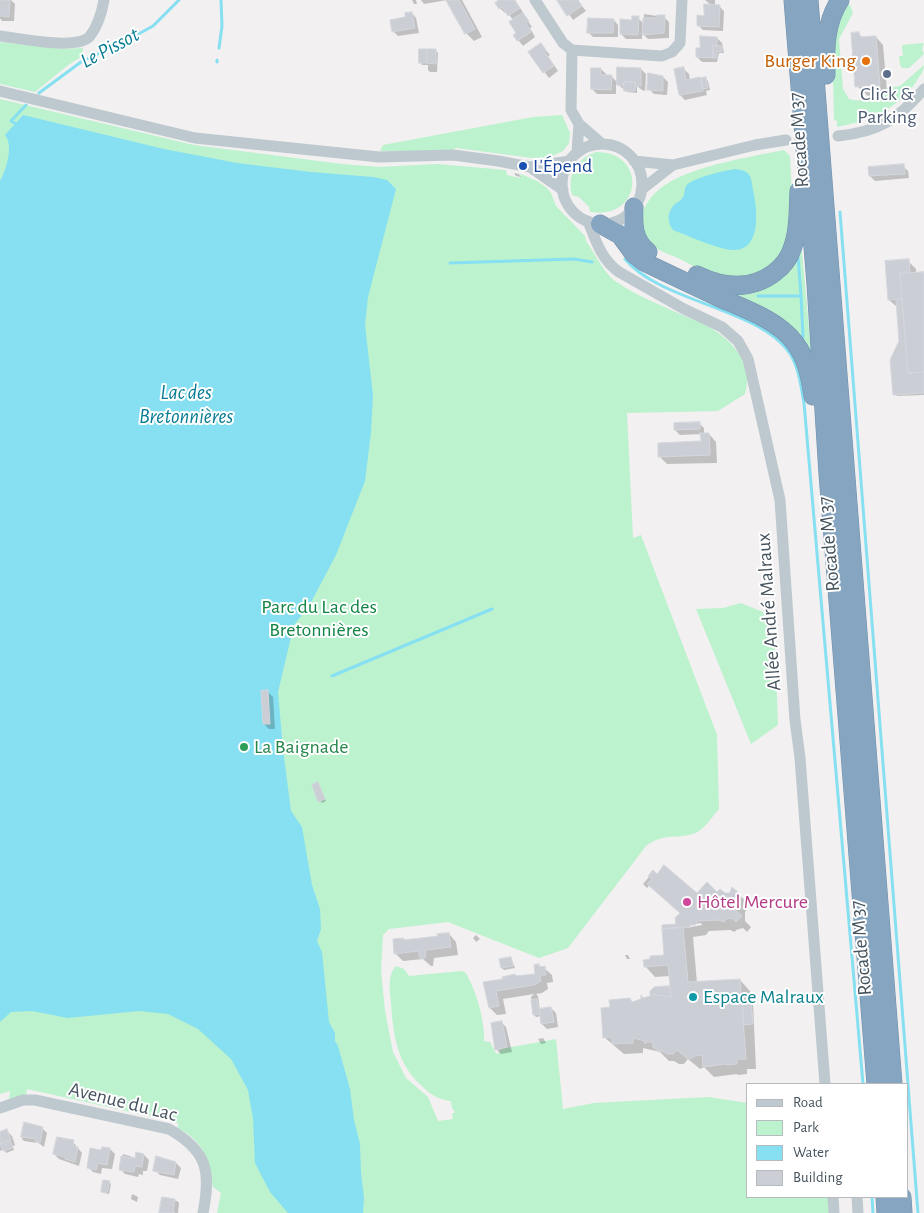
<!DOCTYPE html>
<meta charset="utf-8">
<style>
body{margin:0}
#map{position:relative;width:924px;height:1213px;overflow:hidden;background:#f2f0f0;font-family:"Alegreya Sans",sans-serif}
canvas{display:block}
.legend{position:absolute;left:746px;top:1083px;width:162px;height:115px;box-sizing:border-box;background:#fff;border:1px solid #b5bbbf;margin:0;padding:6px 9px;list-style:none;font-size:15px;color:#46545e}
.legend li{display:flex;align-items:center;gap:10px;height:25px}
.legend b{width:25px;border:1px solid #b5bbbf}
</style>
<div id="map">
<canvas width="924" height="1213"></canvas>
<ul class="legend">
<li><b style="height:6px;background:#bdc8cf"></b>Road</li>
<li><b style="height:14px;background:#bcf2ce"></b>Park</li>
<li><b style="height:14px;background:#86e0f1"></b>Water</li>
<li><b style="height:14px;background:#cbcfd5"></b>Building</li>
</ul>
</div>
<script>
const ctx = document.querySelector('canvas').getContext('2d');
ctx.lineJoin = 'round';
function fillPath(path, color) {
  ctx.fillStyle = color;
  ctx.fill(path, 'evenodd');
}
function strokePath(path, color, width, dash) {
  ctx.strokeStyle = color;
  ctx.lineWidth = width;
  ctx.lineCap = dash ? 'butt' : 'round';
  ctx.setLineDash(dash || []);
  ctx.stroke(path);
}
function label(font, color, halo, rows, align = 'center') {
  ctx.font = font + ' "Alegreya Sans",sans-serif';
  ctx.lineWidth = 4;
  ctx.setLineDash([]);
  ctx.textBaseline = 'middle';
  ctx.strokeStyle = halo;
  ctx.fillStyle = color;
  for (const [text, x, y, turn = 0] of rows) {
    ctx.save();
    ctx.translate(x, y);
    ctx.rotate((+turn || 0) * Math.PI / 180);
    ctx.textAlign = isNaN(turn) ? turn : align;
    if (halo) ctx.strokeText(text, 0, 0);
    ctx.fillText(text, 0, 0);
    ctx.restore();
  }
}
const green = new Path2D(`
 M846 2 850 5 853 13 839 39 843 89 849 99C863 102 881 102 887 88L900 86 924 65C924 72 919 76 916 82 898 109 868 121 837 127V121L834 120 832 36Z
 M0 42 62 49 83 48 82 56 67 66 35 92 0 84Z
 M924 43 922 49 924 54 909 68H902L900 65 899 56H903L902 45Z
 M0 99 194 145 342 164 379 167 437 164 506 170 507 175 520 178 521 174 537 181 547 188 551 193 556 206 585 236 586 241C594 252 604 273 615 281 635 295 658 304 680 314 690 319 702 322 711 328 734 342 754 366 745 394L718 411 627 413 633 538 641 535 717 735 719 809C712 817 703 831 693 834 675 839 663 833 646 846L568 948 539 958 448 922 389 929 383 935 381 971 385 1011 393 1052 406 1078 428 1097 438 1121 453 1119 452 1114 455 1112 452 1108 451 1101C437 1099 431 1095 421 1085 397 1064 393 1034 391 1003 390 991 387 975 396 966L404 969 409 976 461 971 465 972C476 989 485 1021 484 1041L490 1042 495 1052 498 1054 501 1049 556 1039 563 1109 594 1103 708 1097 748 1103V1197H833L834 1213H217L221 1193 213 1187C210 1160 203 1140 177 1128L179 1124 172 1121 27 1089 26 1095 9 1099 10 1091 0 1094Z
 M562 115 570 133 569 143 563 151 550 157 532 158 456 148 451 151H380L383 145 533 117Z
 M784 150 790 156C791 186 798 235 778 259 766 273 752 277 734 277 729 277 723 278 719 277 706 274 690 264 678 258 666 253 649 248 643 236 634 215 651 193 668 183 698 165 750 157 784 150Z
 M596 152C647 151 644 220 590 212L589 207 579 197 572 195C567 174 576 159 596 152Z
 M801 241 811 351 809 352 736 296Z
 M741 603 763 612 775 646 778 725 751 744 696 609 723 608Z`);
const water = new Path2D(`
 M23 115 164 149 237 163 311 172 373 177 387 180 396 189 368 297 365 325 373 395 371 432 365 481 336 555 309 606 294 625 278 692 283 749 291 811 302 827 312 885 320 909 321 929 317 941 322 952 329 1022 335 1033V1041L338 1046 350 1089 354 1120 360 1144 361 1172 364 1198 363 1213H288L270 1192 255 1163 253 1119 248 1090 231 1059 198 1029 168 1014 139 1011 68 1018 32 1011 11 1012 0 1022V181C6 170 14 146 5 135Z
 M735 169C741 170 746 170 749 175 752 179 752 185 753 190 757 207 762 248 736 250 721 251 689 236 673 230 667 222 667 213 674 205 677 202 681 201 683 197 686 192 683 187 689 183 700 176 723 171 735 169Z`);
const shadow = new Path2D(`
 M0 0H11L15 4 14 21H2L0 18Z
 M412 0H416L417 4H414Z
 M421 0H447L424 4Z
 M448 0H462L482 37 474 41 466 33Z
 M497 0H515L524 14H523L532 27 530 28 535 37 523 46 515 36 518 33 514 21 507 12 505 13 500 8 497 4 499 2Z
 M559 0H579V2L586 11 573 20Z
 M705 0H715V6H719L724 11 723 31 703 30 698 25 705 17 711 5Z
 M412 13 416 18 419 33 398 36 393 31Z
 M644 14 664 17 669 22V38L648 39 642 33V39H626L621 34 638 18 644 24Z
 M614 20 618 25V37H593L588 32Z
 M859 34 863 38 876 37 883 45 887 92 880 93V99L872 100 857 86Z
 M717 38 722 43 724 53H719L717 62H702L697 57 701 49Z
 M541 45 550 55 548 56 558 71 549 78 530 52Z
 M436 51 438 53 437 72H430L428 70V65H422L420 62Z
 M601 69 606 74V76L612 77 618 83 641 69 646 74 645 91 642 90 637 86V93L627 92 616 83V94H597L592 89Z
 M684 69 689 74 690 80 700 78 706 79 708 81 710 90 706 91 707 95 685 100 680 95Z
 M663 77 668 82 667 95 654 94 649 89Z
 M903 166 908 171 909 178 875 181 870 176Z
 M514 173 519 174 521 177 516 176Z
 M908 261 916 269V274L924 273V395L897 396 895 394 900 341 897 307 889 300 886 262Z
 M699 423 704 428V435L709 434 716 442 717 463 667 464 660 457 702 442V434L680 435 675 430Z
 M268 692 273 697 275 729H269L264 724Z
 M318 784 326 801 322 803 320 801Z
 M653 872 697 895 731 894 733 889 750 905 745 912V921L751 927 747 932 743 928 736 930 735 932 730 930 709 931 706 935 693 937 697 983 740 980 750 991 751 1002 753 1003 756 1069H747V1074L738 1075 737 1074 714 1077 704 1067 700 1069 688 1059 684 1064H679L674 1061H669L660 1052 643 1048V1053L624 1054 604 1037 633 1003 672 989 670 976 655 977 645 966 665 956 681 914 650 885 647 888 643 884ZM701 923 702 925 686 928 689 925Z
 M449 934 456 942 458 955 434 958 433 966H431L423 959 403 961 395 953 405 941 439 937Z
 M476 935 480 939 476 942 473 938Z
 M625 955H628L630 959H627Z
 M511 958 515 968 504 970 502 968Z
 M539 965 542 968H544L552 975 553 982 547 983 548 989 542 993 536 994 538 996 540 1010 551 1008 556 1013 558 1027 547 1029 542 1024 541 1016 536 1017 534 1015 531 997 534 994 503 999 506 1014 497 1015 490 1008 484 983 536 975Z
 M501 1022 506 1027 512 1052 501 1054 496 1049Z
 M543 1038 546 1043 541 1044 538 1039Z
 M25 1123 42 1128 47 1133 44 1147 37 1142V1143L24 1141 22 1139Z
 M7 1131 12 1136 15 1145 13 1146 14 1150 6 1153 4 1149 0 1151V1133Z
 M73 1142 82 1153 79 1166 59 1159 54 1154Z
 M110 1149 115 1154 112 1169 102 1168 101 1174 93 1172 88 1167 102 1151Z
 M123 1154 136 1158 144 1155 149 1160 147 1171H143V1175L139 1174 138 1177 125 1174 120 1169Z
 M176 1163 181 1168 178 1179 160 1175 155 1170Z
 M109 1182 111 1184 109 1194 104 1193 102 1191Z
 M132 1194 138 1197 137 1202 131 1199Z
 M163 1198 177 1201 179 1203 178 1213H160Z`);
const stream = new Path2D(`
 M219 48 222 26 221 0
 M217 62V60
 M39 93 81 62 133 37 153 26 179 0
 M18 125 11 121 26 105
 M840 212 908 1084
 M798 257 801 296
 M625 259C662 304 769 309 793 359 800 372 801 388 804 403L863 1084
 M450 263 574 259 592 262
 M758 296H801L803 337
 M332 676 492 609
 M908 1085 918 1213
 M872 1197 873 1213`);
const building = new Path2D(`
 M0 0H10L9 17 0 16Z
 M446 0H459L475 29 465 34Z
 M500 0H514L520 8 508 16 502 7 499 9 495 3Z
 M557 0H574L575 2 578 0 582 6 567 16Z
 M704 4 720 5 719 27 697 26V15L704 16Z
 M412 12 415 28 392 32 390 20 405 17V13Z
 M523 13 529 21 526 23 531 32 517 41 513 35 516 33 509 22Z
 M657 15H665L664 33 642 35 643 18H657Z
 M632 16H639L638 35 620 34V19L632 20Z
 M588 18 614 19 613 33H587Z
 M859 32 860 37 876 36 880 85 873 86V91L863 92 862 86 855 87 851 33Z
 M700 36 717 37V46L713 45V58L696 57V48H700Z
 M541 43 546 50 544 51 554 66 543 73 528 52Z
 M713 45 722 46V52L717 51V58H713Z
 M419 49H427V63H419Z
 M427 49H436V64L427 63Z
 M617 67 641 68V86H635L636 82H624V86L617 85Z
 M684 67 686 80 700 77 703 91 679 95 674 69Z
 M591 68H601V75H612L611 90 591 89Z
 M648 73 663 76V91L647 90Z
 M706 77 708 88 703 89 701 78Z
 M624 82H636L635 91H624Z
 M904 164 905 174 869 176 868 167Z
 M909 259 910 273 900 274 902 299 888 300 885 261Z
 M924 272V372L908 373 900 274Z
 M902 299 908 373 924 372V393L893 395 890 360 899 341 896 300Z
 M700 422V429L674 430V423Z
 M700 433H709L710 455 658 457V443L701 441Z
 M268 690 270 724H263L261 691Z
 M318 782 325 799 318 802 312 785Z
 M664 865 697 893 707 882 717 892 720 889 725 893H730L732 887 740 894 735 901V910L742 916 736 922 732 918 726 919 724 922 719 920 698 921 695 925H690V927L662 929V925L676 924 675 918 680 913 647 884 652 879 648 876 653 870 657 874Z
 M683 927 688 982 740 979 746 1059H737V1064L727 1065 726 1064 703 1067 702 1055 695 1056 692 1058 688 1059 677 1050 673 1054H667L662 1051H658L653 1047V1042H646L645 1044V1041L633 1038V1043L612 1044V1037L603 1038 601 1008 610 1007 609 1000 630 998 632 1002 641 999V995L643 998 654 995 655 993 656 995 671 997 668 965 644 967 643 960 650 959V956L664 955 662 929Z
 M449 933 451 947 426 950 425 958 422 959 419 957V951L394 954 393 939 404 938V940L438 936 437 934Z
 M511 957 513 966 501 968 499 959Z
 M539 964V967L545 966 546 975H540L541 981 534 985 496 991 499 1006 489 1008 483 982 503 979 502 977 515 974 516 976 535 974 534 965Z
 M670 986 671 997 656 995 655 993 654 995 650 996V991L654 987Z
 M537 999 540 1014 533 1015 531 1000Z
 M747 1000H751L753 1024 744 1025 742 1001Z
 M551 1007 554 1022 541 1024 539 1009Z
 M502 1021 507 1047 495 1050 491 1023Z
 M24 1122 43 1127 40 1143 35 1142 36 1139 21 1137Z
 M7 1129 11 1140 0 1144V1132Z
 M57 1137 74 1140 73 1146 78 1147 75 1162 65 1159V1157L53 1154Z
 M10 1141 13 1148 3 1151 0 1144Z
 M102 1147 110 1148 107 1165 98 1163 96 1170 87 1168 90 1148 101 1150Z
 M136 1152 144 1154 142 1167 135 1166 134 1172 119 1170 121 1156 135 1158Z
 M156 1156 176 1162 174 1175 153 1171Z
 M103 1180 110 1181 107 1193 101 1192Z
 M162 1197 175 1199 173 1212 175 1213H159Z`);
const minor = new Path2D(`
 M535 0 563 43 572 50 571 110 579 124 602 144
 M0 36C18 38 78 51 90 36 98 26 102 11 104 0
 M572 50 662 56 672 52 680 43 682 0
 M0 91 195 138 379 157 453 155 498 161 530 167 563 190
 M838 136C879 132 898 119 924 89
 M562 184a40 40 0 1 1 80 0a40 40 0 1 1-80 0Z
 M577 153 579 124
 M634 161 673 165 755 145 786 140
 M530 167 570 161
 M641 190 673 165
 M588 221C596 241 601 259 619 272L684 309 722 327 738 341 748 359 780 500 795 720 800 758 825 1084
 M0 1108 23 1100H35L169 1129C208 1151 211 1172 203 1213
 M833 1197 834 1213
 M857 1197 858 1213`);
const highway = new Path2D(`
 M793 0 816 284 828 474 876 1084
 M809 0 893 1084
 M826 75C825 49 825 23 840 0
 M634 207C633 224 633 240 648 252
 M600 224 620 235 634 254 644 262C669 274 694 286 720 298 745 309 778 320 795 343 807 359 810 377 813 396
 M697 275C722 287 750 291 774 273 782 267 789 259 792 249 799 231 798 210 799 191
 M885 1197 886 1213
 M902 1197 903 1213`);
const markers = [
 [866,61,5,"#e8710a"],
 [887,74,5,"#5c6f8a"],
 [523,166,5,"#1a4fb4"],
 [244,747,5,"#2e9e5b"],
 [687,902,5,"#d1479c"],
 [693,997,5,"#0f9aa8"]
];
const foodNames = [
 ["Burger King",856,61]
];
const serviceNames = [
 ["Click &",887,94],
 ["Parking",887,117]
];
const streetNames = [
 ["Rocade M 37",799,140,-94],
 ["Rocade M 37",829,544,-95],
 ["Allée André Malraux",769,612,-94],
 ["Rocade M 37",861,948,-95],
 ["Avenue du Lac",123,1102,14]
];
const transitNames = [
 ["L'Épend",533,166]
];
const parkNames = [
 ["Parc du Lac des",319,607],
 ["Bretonnières",319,630]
];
const leisureNames = [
 ["La Baignade",254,747]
];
const hotelNames = [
 ["Hôtel Mercure",697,902]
];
const cultureNames = [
 ["Espace Malraux",703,997]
];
const waterNames = [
 ["Le Pissot",110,48,-28],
 ["Lac des",186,393],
 ["Bretonnières",186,417]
];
fillPath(green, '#bcf2ce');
fillPath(water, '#86e0f1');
fillPath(shadow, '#0003');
strokePath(stream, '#86e0f1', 3);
fillPath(building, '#cbcfd5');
strokePath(building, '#d3d6dc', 1);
strokePath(highway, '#7090ad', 19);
strokePath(minor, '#bdc8cf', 11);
strokePath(highway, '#85a5c1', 18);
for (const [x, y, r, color] of markers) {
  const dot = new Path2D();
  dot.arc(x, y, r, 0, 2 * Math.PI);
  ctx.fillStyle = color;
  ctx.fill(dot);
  strokePath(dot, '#fff', 2);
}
label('20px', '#c56008', '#fff', foodNames, 'right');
label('20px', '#4e5e75', '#fff', serviceNames);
label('20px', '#46545e', '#fff', streetNames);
label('20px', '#164399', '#fff', transitNames, 'left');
label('20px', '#128546', '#fff', parkNames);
label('20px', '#27864d', '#fff', leisureNames, 'left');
label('20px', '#b23c85', '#fff', hotelNames, 'left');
label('20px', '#0d838f', '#fff', cultureNames, 'left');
label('italic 21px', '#077c93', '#fff', waterNames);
</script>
